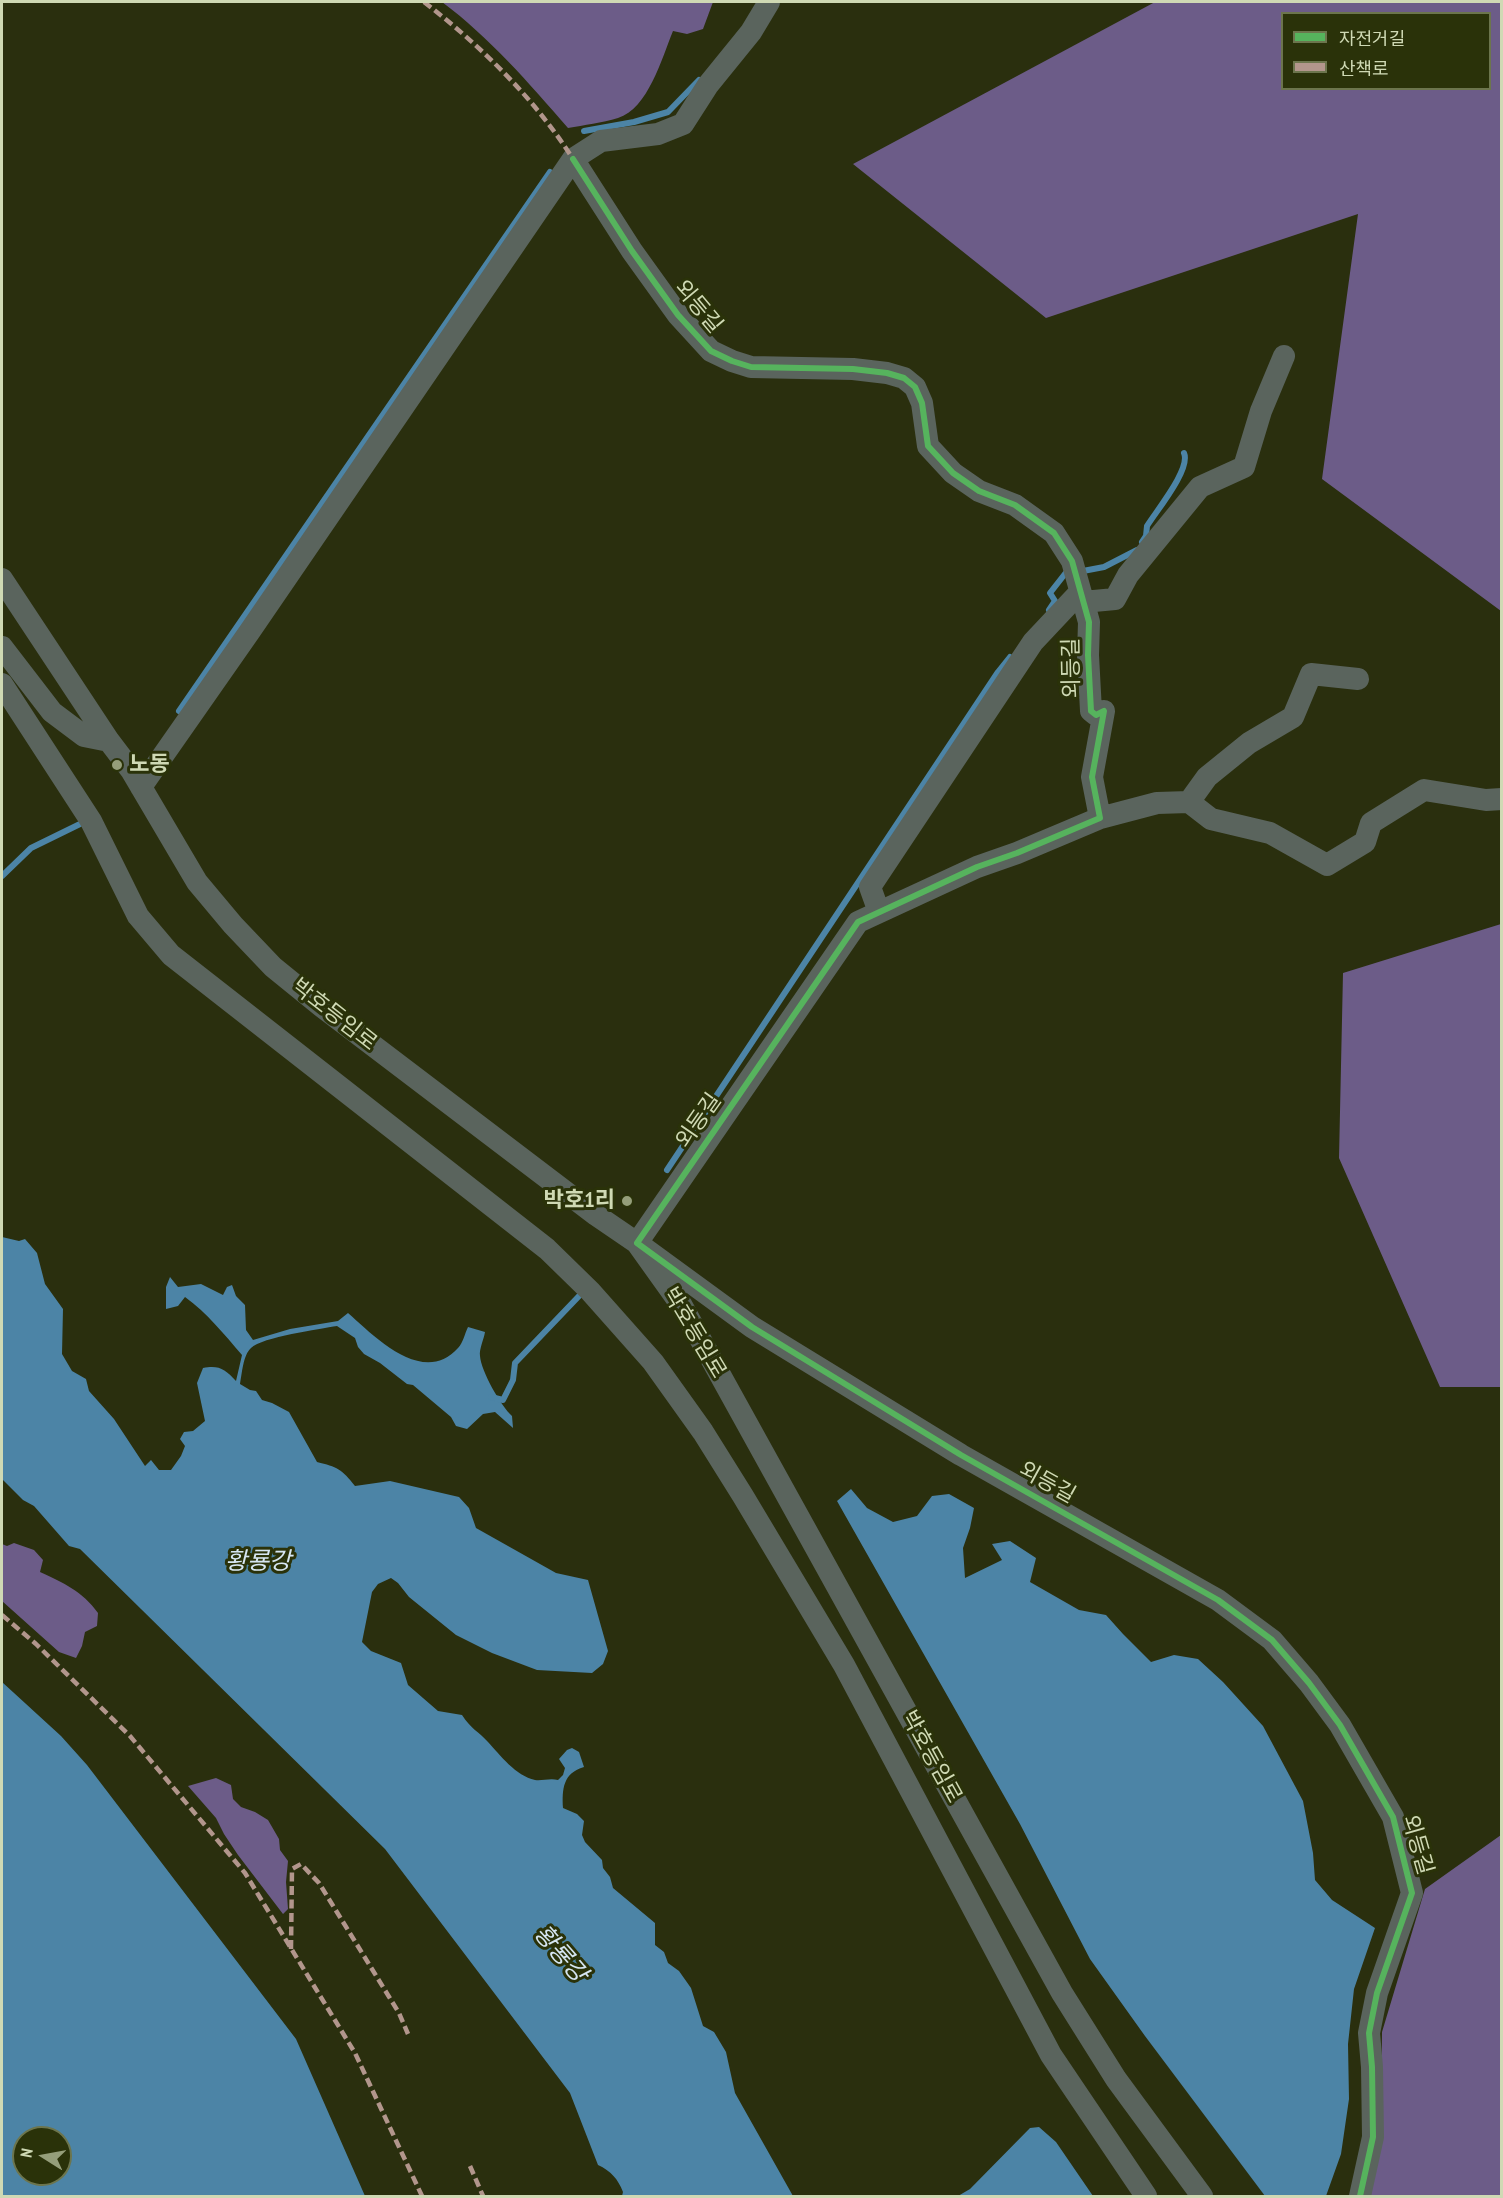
<!DOCTYPE html>
<meta charset="utf-8">
<style>
body{margin:0}
#map{position:relative;width:1503px;height:2198px;overflow:hidden;background:#2a2f0e;font-family:"PT Sans Narrow","Noto Sans KR",sans-serif}
canvas{display:block}
.frame{position:absolute;inset:0;border:3px solid #cfd9b4;pointer-events:none}
.legend{position:absolute;left:1281px;top:12px;width:210px;height:78px;box-sizing:border-box;background:#2a3209;border:2px solid #6c754d;margin:0;padding:8px 10px;list-style:none;font-size:18px;color:#cfd9b4}
.legend li{display:flex;align-items:center;gap:12px;height:30px}
.legend b{width:30px;border:2px solid #6c754d}
.north{position:absolute;left:12px;top:2126px;width:60px;height:60px;box-sizing:border-box;background:#2a3209;border:2px solid #6c754d;border-radius:50%;rotate:281deg;font-size:16px;font-weight:700;line-height:24px;text-align:center;color:#cfd9b4}
.north::after{content:'';display:block;margin:auto;width:21px;height:27px;background:#959e7a;clip-path:polygon(50% 0,100% 100%,50% 72%,0 100%)}
</style>
<div id="map">
<canvas width="1503" height="2198"></canvas>
<div class="frame"></div>
<ul class="legend">
<li><b style="height:8px;background:#56b35d"></b>자전거길</li>
<li><b style="height:8px;background:#b2968c"></b>산책로</li>
</ul>
<div class="north">N</div>
</div>
<script>
const ctx = document.querySelector('canvas').getContext('2d');
ctx.lineJoin = 'round';
function fillPath(path, color) {
  ctx.fillStyle = color;
  ctx.fill(path, 'evenodd');
}
function strokePath(path, color, width, dash) {
  ctx.strokeStyle = color;
  ctx.lineWidth = width;
  ctx.lineCap = dash ? 'butt' : 'round';
  ctx.setLineDash(dash || []);
  ctx.stroke(path);
}
function label(font, color, halo, rows, align = 'center') {
  ctx.font = font + ' "PT Sans Narrow","Noto Sans KR",sans-serif';
  ctx.lineWidth = 6;
  ctx.setLineDash([]);
  ctx.textBaseline = 'middle';
  ctx.strokeStyle = halo;
  ctx.fillStyle = color;
  for (const [text, x, y, turn = 0] of rows) {
    ctx.save();
    ctx.translate(x, y);
    ctx.rotate((+turn || 0) * Math.PI / 180);
    ctx.textAlign = isNaN(turn) ? turn : align;
    if (halo) ctx.strokeText(text, 0, 0);
    ctx.fillText(text, 0, 0);
    ctx.restore();
  }
}
const forest = new Path2D(`
 M442 2H713L703 29 687 34 673 31C662 58 648 109 618 118 602 123 584 125 568 128 529 83 489 37 442 2Z
 M1155 2H1501V611L1322 479 1358 214 1046 318 853 164ZM1282 14H1490V88H1282Z
 M1501 924V1387H1440L1339 1158 1343 973Z
 M14 1543 34 1550 43 1560 40 1572C64 1583 82 1591 98 1613L97 1626 85 1632 82 1646 76 1658 59 1652 2 1601V1544L7 1546Z
 M216 1778 231 1785 233 1799 241 1807 255 1812 268 1820 279 1839 280 1850 288 1861 286 1882 288 1909 283 1914 238 1855 224 1834 216 1818 188 1786Z
 M1501 1835V2196H1368L1381 2137 1382 2032 1425 1889Z`);
const water = new Path2D(`
 M2 1237 19 1241 25 1239 37 1253 45 1284 63 1309 62 1354 72 1371 86 1379 89 1391 114 1419 145 1466 151 1460 159 1470H171L181 1456 185 1446 180 1439 184 1432 193 1431 205 1421 197 1383 203 1368C219 1365 225 1369 236 1381L242 1355C224 1334 207 1313 185 1297L178 1306 166 1309V1287L170 1277 178 1287 201 1284 223 1295 227 1287 232 1285 236 1296 245 1305 246 1330 253 1340 290 1329 338 1321 348 1313C374 1336 423 1387 458 1348 463 1343 465 1333 468 1327L485 1332C484 1339 479 1349 480 1356 481 1371 501 1406 512 1416L513 1428 495 1412 483 1414 467 1429 456 1426 451 1417 413 1385 407 1384 380 1363 364 1354 358 1347 355 1338 337 1326C320 1329 262 1337 251 1348 243 1355 242 1374 240 1384L250 1390 256 1391 262 1400 272 1403 289 1412 317 1462C337 1467 342 1469 355 1486L390 1481 459 1497 469 1508 476 1528 556 1573 588 1580 608 1651 603 1664 592 1673 537 1670 492 1653 456 1635 409 1597 398 1583 391 1578 378 1584 372 1592 362 1642 371 1651 401 1663 408 1685 438 1711 462 1715C471 1729 478 1731 488 1742 500 1755 516 1776 535 1780 542 1781 550 1778 558 1780L563 1775 565 1768 559 1759 567 1750 572 1748 579 1752 584 1767C563 1773 562 1789 563 1808L577 1814 584 1821 582 1835 585 1842 602 1860 603 1868 610 1877 613 1888 655 1923V1945L664 1952 668 1963 679 1971 691 1988 703 2026 714 2032 726 2052 735 2093 793 2196H622L623 2192C618 2179 611 2171 598 2165L570 2093 385 1849 80 1549 69 1546 34 1506 23 1500 2 1479Z
 M851 1489 867 1508 893 1522 917 1516 932 1496 949 1494 974 1508 970 1528 963 1548 965 1578 1002 1560 992 1544 1010 1541 1036 1558 1030 1582 1079 1610 1106 1615 1123 1634 1151 1662 1174 1655 1198 1659 1223 1682 1263 1726 1303 1801 1313 1853 1315 1880 1332 1900 1375 1928 1354 1989 1348 2044 1349 2099 1341 2154 1326 2196H1265L1145 2036 1090 1959 1020 1824 837 1501Z
 M2 1682 61 1736 87 1765 296 2039 365 2196H2ZM24 2138H60V2174H24Z
 M1039 2127 1056 2142 1093 2196H958L970 2189 1030 2128Z`);
const stream = new Path2D(`
 M584 131 634 122 668 112 699 80
 M1142 542 1146 536 1147 526C1157 510 1191 469 1184 453
 M1083 571 1104 567 1137 550
 M1049 610 1055 601 1050 593 1068 570
 M179 711 550 172
 M2 876 31 848 80 824
 M667 1170 998 672 1010 657
 M491 1397 503 1400 513 1380 515 1363 580 1295`);
const minor = new Path2D(`
 M573 159 632 251 678 315 711 351 732 361 751 367 853 369 887 373 904 378 915 387 922 403 928 446 953 473 979 491 1015 505 1054 533 1072 561 1089 622 1088 655 1091 711 1096 715 1104 711 1092 777 1100 818
 M2 579 109 741 131 770 197 882 233 925 273 967 321 1006 596 1215 637 1243 682 1306 1062 1993 1116 2079 1202 2196
 M1083 602 1115 599 1128 575 1200 487 1244 467 1261 411 1284 356
 M2 647 52 712 84 736 109 741
 M2 684 91 821 138 916 171 955 547 1249 590 1291 653 1362 703 1432 743 1496 844 1665 1051 2055 1146 2196
 M141 787 250 631 573 159 601 141 658 134 683 124 708 85 751 32 769 2
 M1189 802 1207 777 1249 743 1293 717 1311 674 1358 679
 M879 912 870 887 1033 642 1080 592
 M1360 2196 1373 2137 1372 2067 1369 2033 1377 1993 1412 1893 1393 1817 1340 1725 1309 1683 1272 1640 1218 1600 961 1455 752 1327 637 1243 858 922 977 867 1017 853 1100 818 1157 803 1189 802 1211 819 1270 833 1327 865 1365 842 1371 823 1424 790 1486 800 1502 799`);
const quiet = new Path2D(`
 M424 2C481 46 535 99 573 159
 M2 1615 36 1644 130 1736 245 1873 355 2053 422 2196
 M291 1949 292 1869 301 1864 319 1883 399 2013 408 2034
 M470 2166 483 2196`);
const cycleway = new Path2D(`
 M573 159 632 251 678 315 711 351 732 361 751 367 853 369 887 373 904 378 915 387 922 403 928 446 953 473 979 491 1015 505 1054 533 1072 561 1089 622 1088 655 1091 711 1096 715 1104 711 1092 777 1100 818 1017 853 977 867 858 922 637 1243 752 1327 961 1455 1218 1600 1272 1640 1309 1683 1340 1725 1393 1817 1412 1893 1377 1993 1369 2033 1372 2067 1373 2137 1360 2196`);
const markers = [
 [117,765,6,"#959e7a"],
 [627,1201,6,"#959e7a"]
];
const streetNames = [
 ["외등길",698,307,50],
 ["외등길",1072,668,-91],
 ["박호등임로",334,1015,38],
 ["외등길",699,1121,-55],
 ["박호등임로",694,1333,59],
 ["외등길",1047,1483,29],
 ["박호등임로",931,1757,61],
 ["외등길",1417,1845,74]
];
const poiNames = [
 ["노동",129,765],
 ["박호1리",615,1201,"right"]
];
const waterNames = [
 ["황룡강",258,1562],
 ["황룡강",560,1954,49]
];
fillPath(forest, '#6c5c88');
fillPath(water, '#4c84a6');
strokePath(stream, '#4c84a6', 6);
strokePath(minor, '#5a645d', 22);
strokePath(quiet, '#b2968c', 4.5, [9, 4.5]);
strokePath(cycleway, '#56b35d', 6);
for (const [x, y, r, color] of markers) {
  const dot = new Path2D();
  dot.arc(x, y, r, 0, 2 * Math.PI);
  ctx.fillStyle = color;
  ctx.fill(dot);
  strokePath(dot, '#2a3209', 2);
}
label('22px', '#cfd9b4', '#2a3209', streetNames);
label('bold 22px', '#cfd9b4', '#2a3209', poiNames, 'left');
label('italic 24px', '#d6e6f2', '#2a3209', waterNames);
</script>
